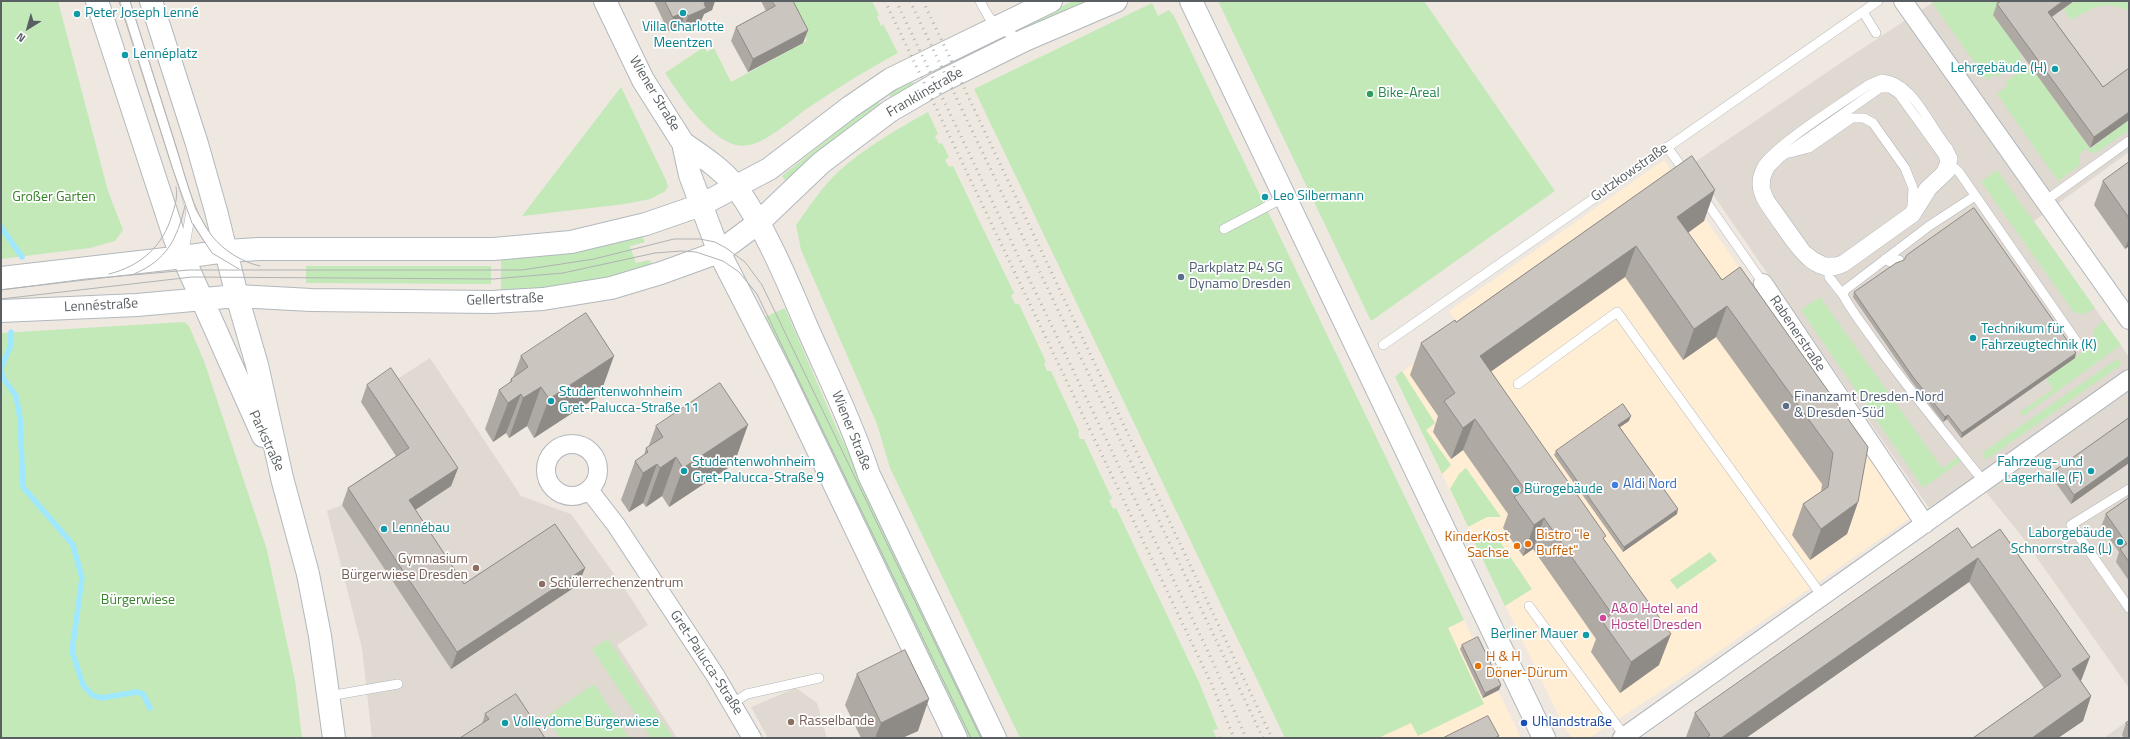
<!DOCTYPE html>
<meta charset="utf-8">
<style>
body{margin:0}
#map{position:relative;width:2130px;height:739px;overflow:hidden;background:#eee8e0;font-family:"Titillium Web",sans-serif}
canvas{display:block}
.frame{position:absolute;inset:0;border:2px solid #595f63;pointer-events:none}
.north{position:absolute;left:8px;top:8px;width:40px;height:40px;-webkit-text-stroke:3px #fff;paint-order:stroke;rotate:217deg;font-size:11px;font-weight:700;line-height:16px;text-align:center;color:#595f63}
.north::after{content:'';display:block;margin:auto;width:14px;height:18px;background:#595f63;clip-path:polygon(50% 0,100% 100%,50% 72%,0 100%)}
</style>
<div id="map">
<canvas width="2130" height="739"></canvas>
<div class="frame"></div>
<div class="north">N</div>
</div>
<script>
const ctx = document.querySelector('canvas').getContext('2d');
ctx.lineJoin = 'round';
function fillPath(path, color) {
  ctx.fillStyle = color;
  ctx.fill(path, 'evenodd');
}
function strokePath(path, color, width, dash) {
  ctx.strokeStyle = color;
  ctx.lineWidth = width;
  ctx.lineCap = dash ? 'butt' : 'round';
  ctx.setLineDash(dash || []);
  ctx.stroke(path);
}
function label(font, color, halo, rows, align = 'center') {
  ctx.font = font + ' "Titillium Web",sans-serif';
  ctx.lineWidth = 3.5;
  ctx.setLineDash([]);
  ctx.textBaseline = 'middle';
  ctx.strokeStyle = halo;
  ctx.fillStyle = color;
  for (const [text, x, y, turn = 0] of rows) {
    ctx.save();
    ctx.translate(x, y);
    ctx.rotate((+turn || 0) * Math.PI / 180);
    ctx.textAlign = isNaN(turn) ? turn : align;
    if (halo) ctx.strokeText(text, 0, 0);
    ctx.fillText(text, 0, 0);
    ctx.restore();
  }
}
const commercial = new Path2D(`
 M1664 160 1913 516 1678 680 1589 738H1573L1565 729 1395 377 1461 330 1449 311Z
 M1464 620 1521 738H1378L1411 723 1418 736 1448 628Z`);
const education = new Path2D(`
 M1935 1H2129V152L2034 221 2129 357V688L2020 534 1976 480 1929 508 1692 164 1848 58Z
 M430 358 521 496 571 514 629 595 648 625 617 645 677 738H372L362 648 327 511 342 505 402 465 361 402Z
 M796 688 817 703 827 738H768L751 707Z
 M2129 720V738H2104Z`);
const green = new Path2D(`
 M1 1H58L108 191 123 230 115 241 90 248 1 259Z
 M790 1H872L879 15 877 17 881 26 883 24 898 53C866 70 836 89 805 110 793 119 781 129 768 137 760 142 747 148 736 145 707 137 681 97 665 73L704 47 707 52 714 48 731 82 807 41Z
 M1073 1H1086L1030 29 1020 27Z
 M1218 1H1424L1555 191 1371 321Z
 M1935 1H2012L1993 15 2021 53 2019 54 2023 60 1998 77 1995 74 1987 80 1932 3Z
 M2075 1H2129V11C2103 0 2094 7 2071 20L2064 9Z
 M1152 3 1158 16 1169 10 1174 16 1464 620 1448 628 1484 704 1418 736 1411 723 1378 738H1285L974 89Z
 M998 37 1005 39 961 61 958 56Z
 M2026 68 2030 72 2033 70 2090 149 2129 120V130L2096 153H2092L2086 149 2080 154V165L2058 181 1997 94 2008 85 2006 81Z
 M911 79 914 85 892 99 888 93Z
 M621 87 666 180 668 187 664 192 650 199 625 204 522 216Z
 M877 100 881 106 787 183 782 176Z
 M928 112 938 134 935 136 939 144 942 143 949 157 945 160 949 167 953 166 1014 293 1011 296 1015 304H1019L1046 362 1044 364 1047 371H1051L1079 431 1078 434 1080 439H1084L1112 499 1109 500 1113 509 1116 508 1198 680 1218 729 1213 730 1216 737 1221 736V738H1020L890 468 877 424 801 250 796 225C809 207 822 187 838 172 864 148 897 129 928 112Z
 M1997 170 2095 308C2087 313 2081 317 2073 311L1981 182Z
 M642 236 645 242 630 246 636 263 650 260 653 268 594 282 501 293V258L566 252Z
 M306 266H491V284L306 283Z
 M1820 297 1942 468 1958 457 1961 461 1923 488 1801 310Z
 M785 308 836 427 986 738H967L765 317Z
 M2103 320 2121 345 2023 416 2020 412 2053 389 2046 378 2095 343 2093 331Z
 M184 322 189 326 204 361 267 550 295 680 302 738H1V333Z
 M2117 359 2122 364 1986 460 1982 453Z
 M1402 371 1435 423 1426 430 1451 465 1442 474 1395 377Z
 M1466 468 1501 517H1487L1468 527 1450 489 1459 474Z
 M1492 530 1532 589 1505 606 1474 541Z
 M1710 552 1717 561 1677 589 1670 580Z
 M608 639 673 738H651L592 649Z
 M594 684 629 738H560L546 717Z`);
const stream = new Path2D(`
 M1 227 22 257
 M1 368 10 347 11 332
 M1 370 3 378 16 396 20 418 23 487 73 545 82 578 72 651 83 685 92 695 101 698 137 692 143 694 150 708`);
const lane = new Path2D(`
 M125 1 191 211 207 237 218 251
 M980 1C992 26 997 28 1021 39
 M1863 12 1876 33
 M1882 79C1913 81 1929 126 1948 148L1953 158 1950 173 1932 190 1915 217 1845 267C1814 283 1793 246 1778 225 1772 215 1762 205 1759 194 1756 186 1757 176 1761 168 1770 148 1847 100 1868 85Z
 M1880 88H1890L1899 94 1943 155 1945 162 1941 171 1924 187 1909 212 1842 260 1835 262H1825L1815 257 1806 250 1769 198 1765 188 1766 177 1770 168 1781 157Z
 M1667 147 1686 173
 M1790 153 1809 148 1852 118H1864L1873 123 1905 168 1913 188 1912 205
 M1952 166 1959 172 2079 345
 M1975 196 1929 226 1845 290 1843 295C1851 310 1862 324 1872 338 1907 388 1946 434 1984 482
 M1703 197 1763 283
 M2045 201 2129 141
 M1224 229 1285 197
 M184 251 191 211
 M1885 259 1890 262 1899 260
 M1828 266 1829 277 1843 295
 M1383 345 1878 1
 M1518 384 1617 312 1822 596
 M2129 489 2071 525 2129 608
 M1529 606 1626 738
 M329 696 398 684
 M733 703 747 694 819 678`);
const street = new Path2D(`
 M1903 1 2129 320
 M1763 283 1925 524
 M546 470a26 26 0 1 1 52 0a26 26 0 1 1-52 0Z
 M589 490 616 525 715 675 752 738
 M1622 738 2129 379`);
const secondary = new Path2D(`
 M97 1 175 239 263 436
 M151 1 197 144 216 211 237 296 257 365 282 478 308 574 320 636 334 738
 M605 1 643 80 683 143 690 175 719 252 783 377 956 738
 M1191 1 1544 738
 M683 143C702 156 722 169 736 187 766 229 786 278 806 325 828 375 852 424 869 475L995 738
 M1 278 183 257 226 251 259 249H494L571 242 646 224 701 205 769 169 850 107 891 79 1051 1
 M1 311 137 305 237 296 311 300 492 302 543 299 611 288 661 273 719 252 758 223 821 163 890 111 938 83 1025 40 1116 1`);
const tram = new Path2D(`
 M119 1 172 167 192 223 212 253 239 269
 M130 1C145 48 160 96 175 143 185 174 192 210 212 236 224 251 242 262 260 266
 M109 274C141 266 163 246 172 215 175 206 178 197 176 187
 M134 274C167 260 177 239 185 206
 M1 290 86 279 189 270H522L594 259 674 239H700L715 242 726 248 745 262 762 285 981 738
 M1 299 192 277 493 279 563 273 655 253 681 251 696 252 723 261 739 272 757 294 971 738`);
const rail = new Path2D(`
 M885 1 1211 683 1234 738
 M896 1 1212 660 1246 738
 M910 1 1263 738
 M923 1 1272 738`);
const wall = new Path2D(`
 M654 1H715L712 10 704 14 701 21 683 30 681 25 668 31Z
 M761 1H793L808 30 803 43 748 72 731 41 736 27 766 11Z
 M2001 1H2074L2052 17 2103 87 2129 68 2090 148 1993 15 1997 4Z
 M1692 156 1704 221 1688 233 1722 280 1740 267 1858 502 1847 534 1810 560 1792 535 1803 504 1821 492 1822 484 1716 337 1683 360 1625 277 1491 371 1605 541 1659 665 1620 693 1591 652 1596 639 1533 549 1523 556 1503 528 1508 514 1463 450 1451 459 1433 432 1438 416 1410 375 1421 343 1456 322Z
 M2129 162V246L2125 249 2094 205 2103 181Z
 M1854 292 2075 358 1961 438 1947 419 1943 422 1912 382 1853 297Z
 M521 356 600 395 534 438 527 426 509 438 506 433 493 442 485 429 499 390 509 384 511 379 513 377Z
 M367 385 458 468 451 486 415 510 464 584 585 568 578 585 451 669 342 505 348 488 396 456 361 402Z
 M2129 418V463L2071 504 2053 479 2056 470Z
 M1629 421 1620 427 1677 514 1623 552 1554 455 1556 451Z
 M656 426 734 464 669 507 662 496 646 507 643 503 629 512 621 500 635 461 644 455 646 448H648Z
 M2129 498V581L2116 562 2119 552 2101 527 2106 514Z
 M1972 548 2081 681 2091 696 2083 721 2058 738H1973L2044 688 1969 582 1746 738H1687L1686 737 1695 713Z
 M1462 645 1501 685 1499 690 1483 698 1460 649Z
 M857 674 918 731 902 738H861L845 705Z
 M485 714 545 738 482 724Z
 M2129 721V738H2124L2122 735 2126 723Z`);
const shadedWall = new Path2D(`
 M708 1H715L712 10 704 14 701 21 683 30 688 16 704 3Z
 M2063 1H2074L2044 22 2048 12Z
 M686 11 681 25 668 31 673 17Z
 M808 30 803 43 748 72 753 59Z
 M2129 112V120L2090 148 2094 137Z
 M1715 190 1704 221 1666 248 1677 217Z
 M2129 238V246L2125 249Z
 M1636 246 1625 277 1469 387 1480 356Z
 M1727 306 1716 337 1683 360 1694 329Z
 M2076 353 2075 358 1961 438 1962 433Z
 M614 356 600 395 534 438 549 399Z
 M541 387 527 426 509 438 523 398Z
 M521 394 506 433 493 442 508 403Z
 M1948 415 1947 419 1943 422 1945 417Z
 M1631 416 1629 421 1617 429 1618 425Z
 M1475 419 1463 450 1451 459 1463 428Z
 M748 425 734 464 669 507 683 468Z
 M2129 456V463L2071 504 2074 495Z
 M676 457 662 496 646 507 660 468Z
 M657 464 643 503 629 512 643 473Z
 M458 468 451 486 403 518 409 500Z
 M1858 502 1847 534 1810 560 1821 529Z
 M1678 509 1677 514 1623 552 1624 547Z
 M1544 518 1533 549 1523 556 1534 525Z
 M1978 558 1969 582 1746 738H1721Z
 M585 568 578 585 451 669 457 652Z
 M1671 634 1659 665 1620 693 1631 662Z
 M2090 657 2081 681 2072 669Z
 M1501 685 1499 690 1483 698 1485 693Z
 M2091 696 2083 721 2058 738H2032Z
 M929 699 918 731 902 738H875L881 723Z`);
const building = new Path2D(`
 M665 1H708L704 3 706 8 688 16 686 11 673 17Z
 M772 1H793L808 30 753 59 736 27 775 6Z
 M2001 1H2063L2048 12 2103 87 2129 68V112L2094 137 1997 4Z
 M1692 156 1715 190 1677 217 1722 280 1740 267 1868 447 1858 502 1821 529 1803 504 1828 487 1833 453 1727 306 1694 329 1636 246 1480 356 1606 536 1603 538 1671 634 1631 662 1602 621 1612 614 1544 518 1534 525 1514 497 1525 490 1475 419 1463 428 1444 401 1455 393 1421 343 1455 320 1456 322Z
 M2129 162V218L2103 181Z
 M1974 208 2076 353 1962 433 1948 415 1945 417 1913 377 1854 292 1896 263 1904 260 1907 255Z
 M586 313 614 356 549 399 541 387 523 398 521 394 508 403 499 390 512 381 511 379 528 367 521 356Z
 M391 368 458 468 409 500 464 584 555 524 585 568 457 652 348 488 409 448 367 385Z
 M720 383 748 425 683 468 676 457 660 468 657 464 643 473 635 461 648 452 646 448 663 437 656 426Z
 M1623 404 1631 416 1618 425 1678 509 1624 547 1556 451Z
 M2129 418V456L2074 495 2056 470Z
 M2129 498V562L2120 549 2127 544 2106 514Z
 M1958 528 1972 548 2000 529 2090 657 2072 669 2091 696 2032 738H1973L2061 676 1978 558 1721 738H1706L1710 735 1695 713Z
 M1478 637 1501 685 1485 693 1462 645Z
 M905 650 929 699 881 723 857 674Z
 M516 694 545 738H460L489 719 485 714Z
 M1488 716 1499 736 1495 738H1443Z
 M2129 721V726L2126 723Z`);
const markers = [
 [683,13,4,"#0f9aa8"],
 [77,14,4,"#0f9aa8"],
 [125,55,4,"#0f9aa8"],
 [2055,69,4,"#0f9aa8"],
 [1370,94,4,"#2e9e5b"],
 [1265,197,4,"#0f9aa8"],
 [1181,277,4,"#5c6f8a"],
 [1973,338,4,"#0f9aa8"],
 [551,401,4,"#0f9aa8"],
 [1786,406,4,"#5c6f8a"],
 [684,471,4,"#0f9aa8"],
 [2091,471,4,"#0f9aa8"],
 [1615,485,4,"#3f7fe0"],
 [1516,490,4,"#0f9aa8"],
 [384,529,4,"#0f9aa8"],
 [2120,542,4,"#0f9aa8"],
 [1528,544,4,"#e8710a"],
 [1517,546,4,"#e8710a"],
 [476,568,4,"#8d6e63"],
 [542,584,4,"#8d6e63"],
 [1603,618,4,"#d1479c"],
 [1586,635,4,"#0f9aa8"],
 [1478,666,4,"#e8710a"],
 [791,722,4,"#8d6e63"],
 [505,723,4,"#0f9aa8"],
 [1524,723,4,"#1a4fb4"]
];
const cultureNames = [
 ["Peter Joseph Lenné",85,14],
 ["Villa Charlotte",683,28,"center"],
 ["Meentzen",683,44,"center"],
 ["Lennéplatz",133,55],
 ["Lehrgebäude (H)",2047,69,"right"],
 ["Leo Silbermann",1273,197],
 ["Technikum für",1981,330],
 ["Fahrzeugtechnik (K)",1981,346],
 ["Studentenwohnheim",559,393],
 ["Gret-Palucca-Straße 11",559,409],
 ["Studentenwohnheim",692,463],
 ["Gret-Palucca-Straße 9",692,479],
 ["Fahrzeug- und",2083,463,"right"],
 ["Lagerhalle (F)",2083,479,"right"],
 ["Bürogebäude",1524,490],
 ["Lennébau",392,529],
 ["Laborgebäude",2112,534,"right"],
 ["Schnorrstraße (L)",2112,550,"right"],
 ["Berliner Mauer",1578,635,"right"],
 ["Volleydome Bürgerwiese",513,723]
];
const streetNames = [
 ["Franklinstraße",925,93,-30],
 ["Wiener Straße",654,94,59],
 ["Gutzkowstraße",1630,173,-35],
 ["Gellertstraße",505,300,-2],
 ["Lennéstraße",101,306,-3],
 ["Rabenerstraße",1797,334,56],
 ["Wiener Straße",851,431,68],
 ["Parkstraße",266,441,65],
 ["Gret-Palucca-Straße",706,663,57]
];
const leisureNames = [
 ["Bike-Areal",1378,94]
];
const parkNames = [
 ["Großer Garten",54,198],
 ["Bürgerwiese",138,601]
];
const serviceNames = [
 ["Parkplatz P4 SG",1189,269],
 ["Dynamo Dresden",1189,285],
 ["Finanzamt Dresden-Nord",1794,398],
 ["& Dresden-Süd",1794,414]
];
const shopNames = [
 ["Aldi Nord",1623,485]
];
const foodNames = [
 ["Bistro \"le",1536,536],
 ["Buffet\"",1536,552],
 ["KinderKost",1509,538,"right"],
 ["Sachse",1509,554,"right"],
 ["H & H",1486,658],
 ["Döner-Dürum",1486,674]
];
const educationNames = [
 ["Gymnasium",468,560,"right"],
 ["Bürgerwiese Dresden",468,576,"right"],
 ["Schülerrechenzentrum",550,584],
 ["Rasselbande",799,722]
];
const hotelNames = [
 ["A&O Hotel and",1611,610],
 ["Hostel Dresden",1611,626]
];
const transitNames = [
 ["Uhlandstraße",1532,723]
];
fillPath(commercial, '#ffedd4');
fillPath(education, '#e0d9d1');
fillPath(green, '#c3e9b9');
strokePath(stream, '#9fe8ff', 5.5);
strokePath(lane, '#b1b6ba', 10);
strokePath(street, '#b1b6ba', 20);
strokePath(secondary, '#b2b8bd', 24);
strokePath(lane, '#fff', 9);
strokePath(street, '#fff', 18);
strokePath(secondary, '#fff', 22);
strokePath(tram, '#b1b2b3', 1);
strokePath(rail, '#b1b2b3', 3, [1, 5]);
fillPath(wall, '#afa9a4');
fillPath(shadedWall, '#8e8a86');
fillPath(building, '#cbc5bf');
strokePath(building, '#8e8a86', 1);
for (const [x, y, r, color] of markers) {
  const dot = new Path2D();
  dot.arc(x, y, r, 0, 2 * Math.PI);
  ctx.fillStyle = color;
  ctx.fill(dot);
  strokePath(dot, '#fff', 1.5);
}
label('14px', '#0d838f', '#fff', cultureNames, 'left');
label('14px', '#595f63', '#fff', streetNames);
label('14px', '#27864d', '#fff', leisureNames, 'left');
label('14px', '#38822a', '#fff', parkNames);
label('14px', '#4e5e75', '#fff', serviceNames, 'left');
label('14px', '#366cbe', '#fff', shopNames, 'left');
label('14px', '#c56008', '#fff', foodNames, 'left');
label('14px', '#785e54', '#fff', educationNames, 'left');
label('14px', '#b23c85', '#fff', hotelNames, 'left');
label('14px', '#164399', '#fff', transitNames, 'left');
</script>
